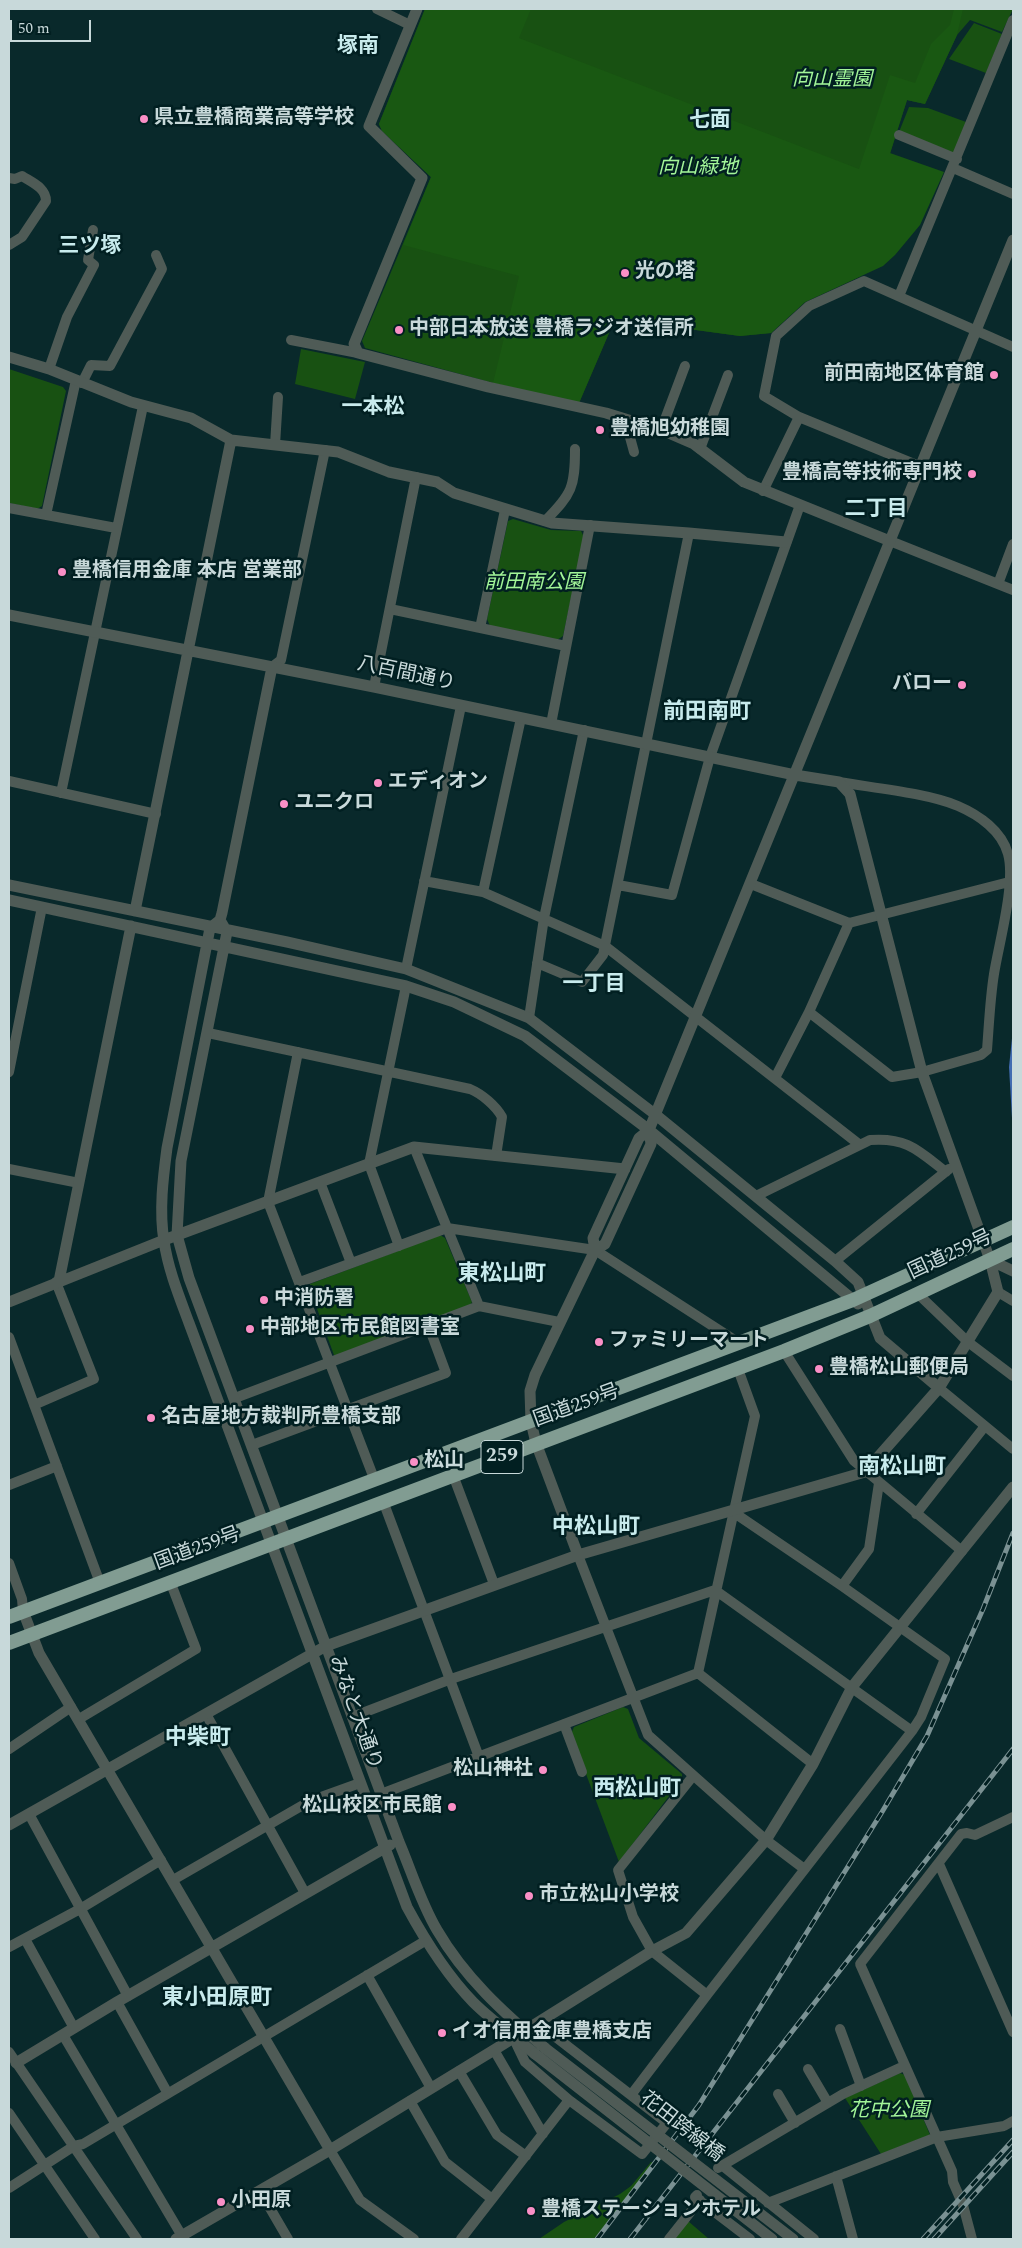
<!DOCTYPE html>
<meta charset="utf-8">
<style>
body{margin:0}
#map{position:relative;width:1022px;height:2248px;overflow:hidden;background:#09292b;font-family:Spectral,serif}
canvas{display:block}
.frame{position:absolute;inset:0;border:10px solid #c8d9da;pointer-events:none}
.scale{position:absolute;left:10px;top:20px;width:81px;height:22px;box-sizing:border-box;border:2px solid #c8d9da;border-top:0;padding-left:6px;font-size:15px;line-height:18px;white-space:nowrap;color:#c8d9da;-webkit-text-stroke:4px #011f21;paint-order:stroke}
</style>
<div id="map">
<canvas width="1022" height="2248"></canvas>
<div class="frame"></div>
<div class="scale">50 m</div>
</div>
<script>
const ctx = document.querySelector('canvas').getContext('2d');
ctx.lineJoin = 'round';
function fillPath(path, color) {
  ctx.fillStyle = color;
  ctx.fill(path, 'evenodd');
}
function strokePath(path, color, width, dash) {
  ctx.strokeStyle = color;
  ctx.lineWidth = width;
  ctx.lineCap = dash ? 'butt' : 'round';
  ctx.setLineDash(dash || []);
  ctx.stroke(path);
}
function label(font, color, halo, rows, align = 'center') {
  ctx.font = font + ' Spectral,"Noto Sans JP",serif';
  ctx.lineWidth = 5;
  ctx.setLineDash([]);
  ctx.textBaseline = 'middle';
  ctx.strokeStyle = halo;
  ctx.fillStyle = color;
  for (const [text, x, y, turn = 0] of rows) {
    ctx.save();
    ctx.translate(x, y);
    ctx.rotate((+turn || 0) * Math.PI / 180);
    ctx.textAlign = isNaN(turn) ? turn : align;
    if (halo) ctx.strokeText(text, 0, 0);
    ctx.fillText(text, 0, 0);
    ctx.restore();
  }
}
const green = new Path2D(`
 M425 9H1013L1002 32 970 20 957 35 925 104 907 100 890 154 861 276 805 302 771 333 740 336 615 319 579 403 493 383 365 348 362 341 431 177 382 131 379 124Z
 M974 23 1002 34 986 73 949 59Z
 M909 107 928 108 966 122 954 153 899 132Z
 M301 349 365 362 355 399 295 384Z
 M9 369 63 387 66 391 42 506 37 509 9 503Z
 M513 519 551 530 581 531 584 537 563 636 557 640 490 626 487 619 508 521Z
 M440 1235 445 1238 472 1302 469 1307 338 1356 334 1355 309 1287 310 1284Z
 M623 1707 628 1709 639 1738 682 1774V1779L619 1862 571 1734 574 1727Z
 M900 2073 905 2075 930 2135 881 2154 845 2098Z
 M651 2162 654 2163 594 2239H539L564 2222 620 2194 631 2186Z
 M688 2221 709 2239H674Z`);
const forest = new Path2D(`
 M425 9H531L519 38 859 169 890 75 915 83 931 44 950 25 954 9H963L957 35 925 104 907 100 890 153 944 172 920 225 895 255 883 266 805 302 771 333 740 336 615 319 579 403 493 383 519 276 403 245 431 177 382 131 379 124Z`);
const water = new Path2D(`
 M1013 1029V1135L1009 1067Z`);
const minor = new Path2D(`
 M377 9 410 25
 M899 135 957 159
 M953 168 1013 194
 M9 178 15 179 22 176C33 183 46 188 46 201L22 237 9 245
 M899 296 1013 20
 M291 340 358 353
 M49 369 67 317 94 265 88 260 93 230
 M82 383 91 365 110 366 162 269 156 255
 M625 419 634 452
 M661 430 685 366
 M275 445 278 397
 M700 449 728 375
 M919 466 799 417 764 396 776 336 809 306 864 281 1013 347
 M763 491 799 417
 M9 508 116 528
 M46 515 76 380
 M545 521C572 494 575 487 575 449
 M890 541 1013 590
 M998 584 1013 544
 M390 609 566 646
 M480 628 505 510
 M272 667 281 660 325 450
 M374 687 416 477
 M551 724 590 525
 M9 781 156 814
 M61 793 143 406
 M424 881 483 892 605 946 860 1145
 M751 884 849 923 1009 882
 M618 885 672 895 710 757 800 505
 M483 892 521 718
 M537 963 582 982 603 955 689 533
 M406 969 461 706
 M809 1012 892 1077 922 1072 981 1055 987 1050C989 1025 990 999 994 974 999 943 1016 883 1008 854 1002 831 979 815 958 806 927 793 874 788 839 782
 M529 1018 544 918 584 730
 M208 1033 470 1089C482 1094 496 1106 502 1117L496 1156
 M298 1052 268 1202 375 1481
 M9 1072 42 907
 M775 1078 809 1012 849 923
 M414 1147 479 1306
 M9 1169 79 1183
 M320 1182 351 1263
 M756 1196 870 1140C907 1137 919 1151 946 1172
 M399 1246 369 1164 406 986
 M835 1261 949 1169
 M300 1282 447 1228 595 1250 739 1343
 M998 1292 1013 1301
 M918 1294 968 1342 1013 1376
 M9 1337 100 1583
 M784 1351 854 1461 962 1551
 M738 1369 755 1416 698 1673 813 1764
 M939 1388 1013 1449
 M235 1398 479 1306 559 1322
 M34 1405 94 1379 56 1282
 M252 1445 446 1373 429 1327
 M453 1475 494 1584
 M9 1485 57 1466
 M383 1501 479 1757
 M916 1514 985 1426
 M578 1555 648 1735 766 1840 803 1868
 M9 1563 22 1599 23 1611
 M842 1586 869 1549 879 1483
 M206 1714 305 1893
 M352 1717 451 1679 715 1590 912 1731
 M79 1719 196 1649 170 1581
 M564 1724 582 1772
 M9 1749 71 1707
 M693 1776 618 1870 633 1917 652 1951 707 1995 912 1731 921 1717 945 1659 842 1586 733 1512
 M381 1794 698 1673
 M29 1814 128 1996
 M939 1864 1013 2032
 M173 1880 310 1801 360 1783
 M25 1939 74 2028
 M9 1947 80 1909 161 1860
 M367 1975 431 2088
 M117 2002 167 2092
 M840 2029 861 2086
 M63 2035 182 2236
 M513 2037 525 2062 569 2100 642 2154 667 2123 557 2038
 M494 2050 543 2134
 M9 2052 137 2239
 M808 2069 828 2103
 M459 2071 497 2135 526 2156
 M778 2094 795 2123
 M631 2095 707 1995
 M410 2101 445 2162 492 2199
 M9 2113 95 2239
 M330 2150 360 2200 414 2239
 M723 2166 814 2239
 M718 2168 843 2094 904 2066
 M836 2176 853 2239
 M9 2188 74 2146 83 2144 425 1941
 M260 2191 288 2239
 M697 2195 695 2197 750 2239
 M768 2203 937 2137 1004 2126 1013 2121
 M461 2239 569 2100
 M669 2239 700 2200
 M972 2239 963 2205 953 2182 952 2171 860 1964 961 1834 967 1833 975 1835 1013 1817`);
const tertiary = new Path2D(`
 M417 9 369 126 422 178 354 344 358 353 488 387 606 413 664 431 694 444 744 482 890 541
 M9 357 49 369 131 402 191 418 231 440 338 452 389 472 437 482 454 493 552 523 689 533 786 542
 M9 615 374 687 795 775 839 782 850 794 922 1072 990 1260 998 1292 939 1388 865 1472 578 1555 326 1646 9 1825
 M272 667 222 913 220 920 210 928 167 1148C163 1178 159 1211 164 1241 168 1269 179 1296 189 1323L407 1907C426 1942 446 1974 473 2002 492 2021 515 2037 535 2054
 M9 885 287 942 406 969 529 1018 656 1115 835 1261 858 1282 880 1338 939 1388
 M9 900 406 986 454 1002 525 1036 649 1130 858 1304
 M135 911 231 440
 M220 920 227 932 224 947 181 1161 177 1235 189 1278 399 1842C411 1870 421 1903 437 1930 465 1978 503 2012 545 2048
 M595 1250 593 1238 639 1138 649 1130
 M990 1260 1013 1271
 M59 1281 131 926
 M9 1302 164 1240 414 1147 625 1169
 M578 1555 536 1443 531 1422 530 1391 535 1375 595 1250 605 1244 651 1144 649 1130 667 1086 1013 240
 M23 1611 39 1653 330 2150
 M16 2063 117 2002 390 1845
 M176 2239 330 2150 494 2050 652 1951 686 1933 766 1840 813 1764 852 1687 1013 1487`);
const trunk = new Path2D(`
 M9 1617 853 1300 1013 1227
 M9 1643 784 1351 870 1316 1013 1249`);
const rail = new Path2D(`
 M597 2239 699 2105 882 1812 927 1736 983 1609 1013 1533
 M630 2239 1013 1749
 M923 2239 1013 2140
 M934 2239 1013 2152`);
const tertiaryBridge = new Path2D(`
 M545 2048 793 2239
 M535 2054 772 2239`);
const markers = [
 [144,119,5,"#fa8fc6"],
 [625,273,5,"#fa8fc6"],
 [399,330,5,"#fa8fc6"],
 [994,375,5,"#fa8fc6"],
 [600,430,5,"#fa8fc6"],
 [972,474,5,"#fa8fc6"],
 [62,572,5,"#fa8fc6"],
 [962,685,5,"#fa8fc6"],
 [378,783,5,"#fa8fc6"],
 [284,804,5,"#fa8fc6"],
 [264,1300,5,"#fa8fc6"],
 [250,1329,5,"#fa8fc6"],
 [599,1342,5,"#fa8fc6"],
 [819,1369,5,"#fa8fc6"],
 [151,1418,5,"#fa8fc6"],
 [414,1462,5,"#fa8fc6"],
 [543,1770,5,"#fa8fc6"],
 [452,1807,5,"#fa8fc6"],
 [529,1896,5,"#fa8fc6"],
 [442,2033,5,"#fa8fc6"],
 [221,2202,5,"#fa8fc6"],
 [531,2211,5,"#fa8fc6"]
];
const shields = [
 [502,1457,42]
];
const shieldNames = [
 ["259",502,1457]
];
const parkNames = [
 ["向山霊園",832,81],
 ["向山緑地",698,169],
 ["前田南公園",534,584],
 ["花中公園",889,2112]
];
const poiNames = [
 ["県立豊橋商業高等学校",154,119],
 ["光の塔",635,273],
 ["中部日本放送 豊橋ラジオ送信所",409,330],
 ["前田南地区体育館",984,375,"right"],
 ["豊橋旭幼稚園",610,430],
 ["豊橋高等技術専門校",962,474,"right"],
 ["豊橋信用金庫 本店 営業部",72,572],
 ["バロー",952,685,"right"],
 ["エディオン",388,783],
 ["ユニクロ",294,804],
 ["中消防署",274,1300],
 ["中部地区市民館図書室",260,1329],
 ["ファミリーマート",609,1342],
 ["豊橋松山郵便局",829,1369],
 ["名古屋地方裁判所豊橋支部",161,1418],
 ["松山",424,1462],
 ["松山神社",533,1770,"right"],
 ["松山校区市民館",442,1807,"right"],
 ["市立松山小学校",539,1896],
 ["イオ信用金庫豊橋支店",452,2033],
 ["小田原",231,2202],
 ["豊橋ステーションホテル",541,2211]
];
const streetNames = [
 ["八百間通り",406,675,12],
 ["国道259号",951,1256,-25],
 ["国道259号",577,1407,-20],
 ["国道259号",198,1550,-20],
 ["みなと大通り",354,1713,70],
 ["花田跨線橋",681,2128,38]
];
const neighbourhoodNames = [
 ["塚南",358,48],
 ["七面",710,122],
 ["三ツ塚",90,248],
 ["一本松",373,409],
 ["二丁目",876,511],
 ["一丁目",594,986]
];
const quarterNames = [
 ["前田南町",707,714],
 ["東松山町",502,1276],
 ["南松山町",902,1469],
 ["中松山町",596,1529],
 ["中柴町",198,1740],
 ["西松山町",637,1791],
 ["東小田原町",217,2000]
];
fillPath(green, '#185112');
fillPath(forest, '#195812');
fillPath(water, '#426cb1');
strokePath(minor, '#4f5b56', 10);
strokePath(tertiary, '#4f5b56', 11);
strokePath(trunk, '#819c92', 14);
strokePath(rail, '#7a9193', 5);
strokePath(rail, '#011f21', 3, [9]);
strokePath(tertiaryBridge, '#4f5b56', 11);
for (const [x, y, r, color] of markers) {
  const dot = new Path2D();
  dot.arc(x, y, r, 0, 2 * Math.PI);
  ctx.fillStyle = color;
  ctx.fill(dot);
  strokePath(dot, '#011f21', 2);
}
for (const [x, y, w] of shields) {
  const box = new Path2D();
  box.roundRect(x - w / 2, y - 16.5, w, 33, 4);
  ctx.fillStyle = '#011f21';
  ctx.fill(box);
  strokePath(box, '#c8d9da', 1);
}
label('bold 19px', '#c8d9da', null, shieldNames);
label('italic 20px', '#a2f598', '#011f21', parkNames);
label('bold 20px', '#c8d9da', '#011f21', poiNames, 'left');
label('20px', '#c8d9da', '#011f21', streetNames);
label('bold 21px', '#c8ebed', '#011f21', neighbourhoodNames);
label('bold 22px', '#c8ebed', '#011f21', quarterNames);
</script>
